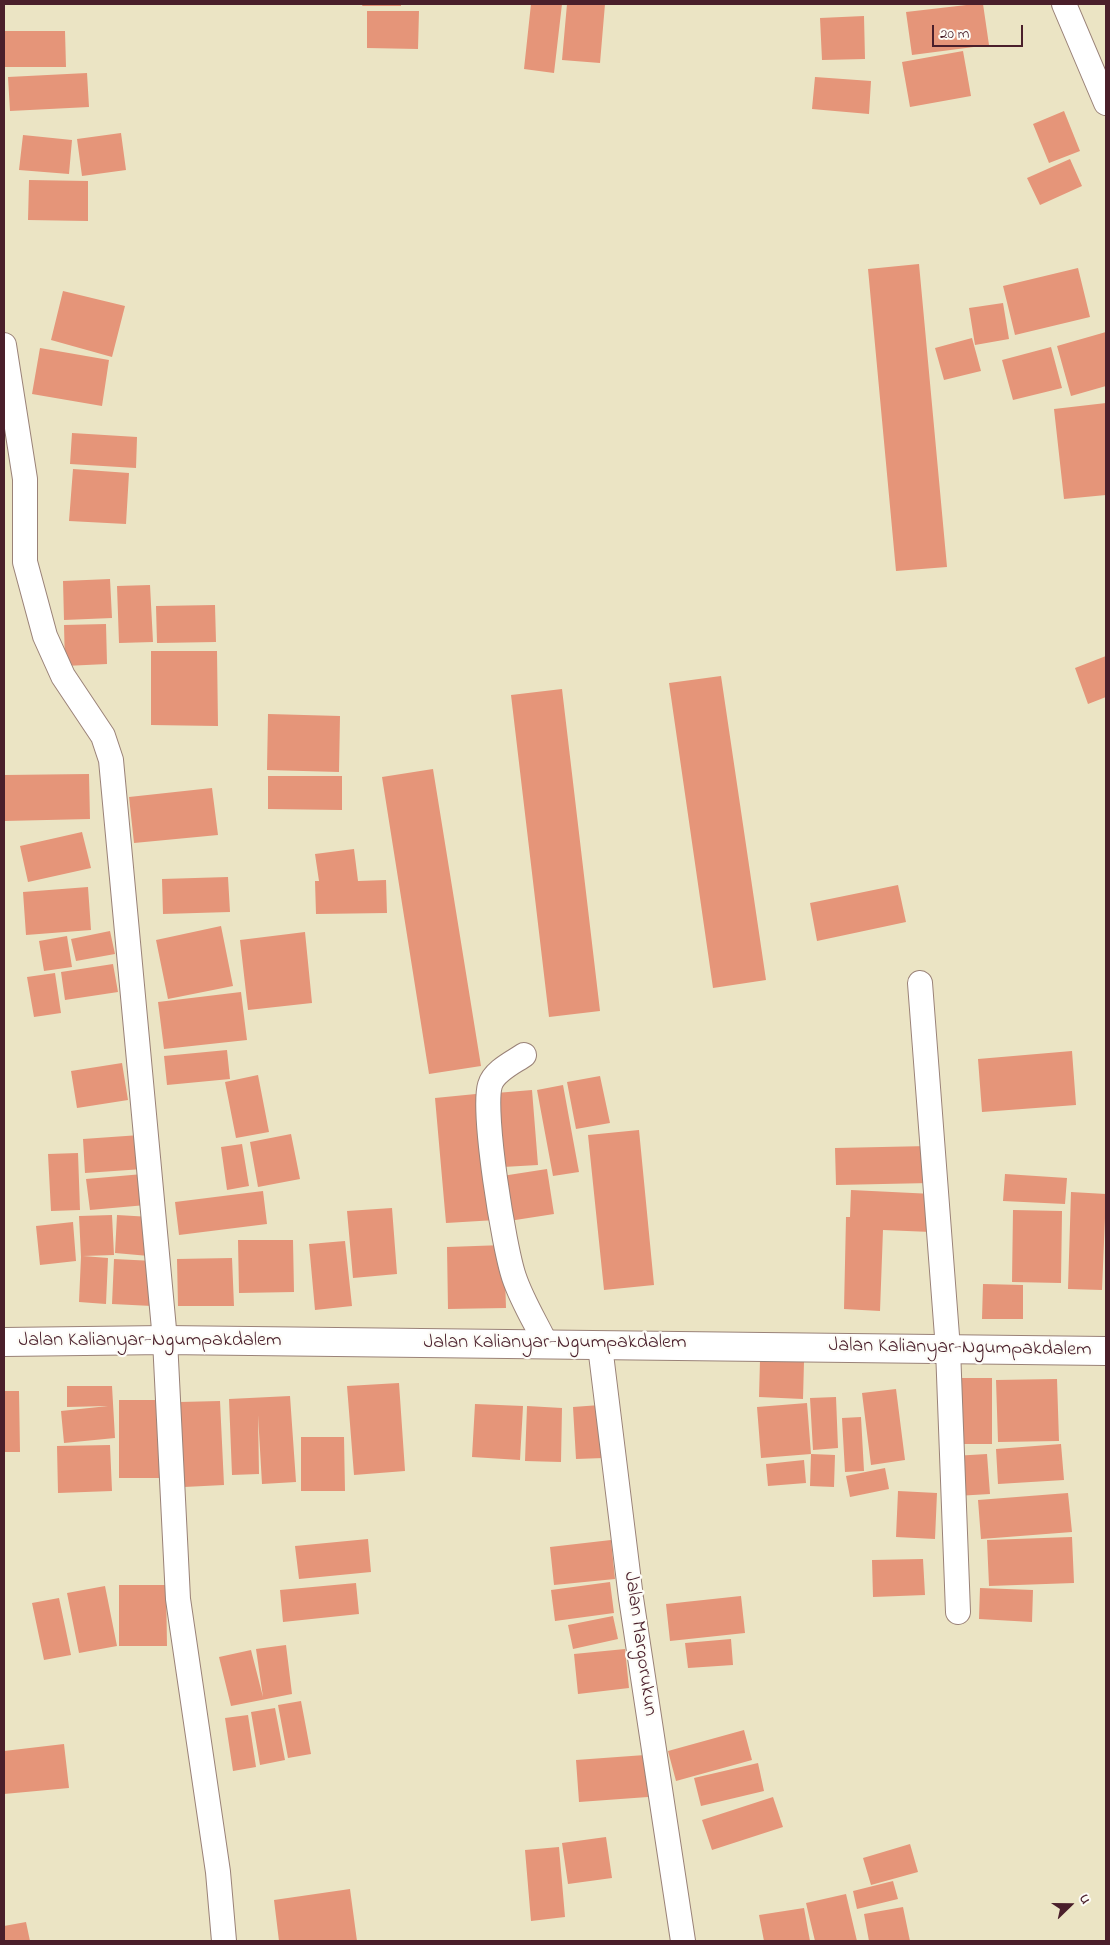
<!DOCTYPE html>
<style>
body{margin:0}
#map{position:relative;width:1110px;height:1945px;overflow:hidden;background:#ebe4c4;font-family:"Indie Flower",sans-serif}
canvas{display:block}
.frame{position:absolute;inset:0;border:5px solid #4a1f2b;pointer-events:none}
.north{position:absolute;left:1045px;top:1880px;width:50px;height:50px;-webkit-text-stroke:4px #fdfcf7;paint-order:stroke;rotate:68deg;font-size:14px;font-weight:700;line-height:20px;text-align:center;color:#4a1f2b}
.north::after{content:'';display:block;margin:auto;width:18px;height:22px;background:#4a1f2b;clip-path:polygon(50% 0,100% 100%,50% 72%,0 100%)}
.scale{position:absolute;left:932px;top:25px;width:91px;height:22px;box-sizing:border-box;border:2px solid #4a1f2b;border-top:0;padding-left:6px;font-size:15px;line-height:18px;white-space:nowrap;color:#4a1f2b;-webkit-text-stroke:4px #fdfcf7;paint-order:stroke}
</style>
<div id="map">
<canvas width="1110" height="1945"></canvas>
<div class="frame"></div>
<div class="north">U</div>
<div class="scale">20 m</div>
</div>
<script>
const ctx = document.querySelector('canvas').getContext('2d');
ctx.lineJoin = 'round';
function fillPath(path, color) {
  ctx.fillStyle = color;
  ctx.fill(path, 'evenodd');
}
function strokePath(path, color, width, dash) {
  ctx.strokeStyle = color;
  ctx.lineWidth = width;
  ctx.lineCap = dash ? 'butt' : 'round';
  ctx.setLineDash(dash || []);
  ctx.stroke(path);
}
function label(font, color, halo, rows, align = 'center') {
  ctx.font = font + ' "Indie Flower",sans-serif';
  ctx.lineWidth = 4.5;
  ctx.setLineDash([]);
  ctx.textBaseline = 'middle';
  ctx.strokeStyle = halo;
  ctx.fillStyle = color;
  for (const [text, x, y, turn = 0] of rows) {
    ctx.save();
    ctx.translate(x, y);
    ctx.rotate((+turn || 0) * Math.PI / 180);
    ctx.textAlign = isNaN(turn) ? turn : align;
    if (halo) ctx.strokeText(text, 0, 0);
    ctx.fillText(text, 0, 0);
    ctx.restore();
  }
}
const building = new Path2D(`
 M363 4H401V6H362Z
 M531 4H562L554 73 524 69Z
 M567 4H605L600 63 562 60Z
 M975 4H983L989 45 912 55 906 12Z
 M367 11H419L418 49 367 48Z
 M864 16 865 59 822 60 820 18Z
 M4 31H65L66 67H4Z
 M963 51 971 96 910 107 902 62Z
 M87 73 89 107 10 111 8 77Z
 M815 77 871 81 869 114 812 109Z
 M1064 111 1080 151 1049 163 1033 124Z
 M121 133 126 170 82 176 77 139Z
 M23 135 72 140 69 174 19 170Z
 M1070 159 1082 186 1040 205 1027 178Z
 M29 180 88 181V221L28 220Z
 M919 264 947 567 896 571 868 269Z
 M1078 268 1090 317 1015 335 1003 286Z
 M63 291 125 306 112 357 51 340Z
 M1003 303 1009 339 975 345 969 308Z
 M1106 332V386L1071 396 1057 346Z
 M972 338 981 371 944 380 935 348Z
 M1051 347 1062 388 1013 400 1002 360Z
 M40 348 109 360 102 406 32 394Z
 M1106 403V495L1064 499 1054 409Z
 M72 433 137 437 136 468 70 464Z
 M73 469 129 473 126 524 69 521Z
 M110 579 112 618 64 620 63 581Z
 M150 585 153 642 119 643 117 586Z
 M215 605 216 642 157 643 156 606Z
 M106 624 107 664 65 666 64 625Z
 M151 651H217L218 726 151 725Z
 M1106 656V697L1088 704 1075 668Z
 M721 676 766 980 713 988 669 683Z
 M562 689 600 1011 549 1017 511 695Z
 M268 714 340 716 339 772 267 770Z
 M433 769 481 1066 429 1074 382 777Z
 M89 774 90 819 4 821V775Z
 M268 776H342V810L268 809Z
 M212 788 218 835 134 843 129 797Z
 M82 832 91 868 28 882 20 846Z
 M354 849 358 881 386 880 387 913 316 914 315 881H319L315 854Z
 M228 877 230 912 163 914 162 879Z
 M898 885 906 922 817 941 810 903Z
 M88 887 91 930 26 935 23 892Z
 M221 926 233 986 168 999 156 940Z
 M110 931 115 954 76 961 71 939Z
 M305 932 312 1003 248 1010 240 940Z
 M67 936 72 967 44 971 39 941Z
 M113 964 118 992 65 1000 61 972Z
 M55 973 61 1013 34 1017 27 977Z
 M241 992 247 1040 164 1049 158 1002Z
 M227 1050 230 1079 167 1085 164 1056Z
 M1072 1051 1076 1105 982 1112 978 1059Z
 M122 1063 128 1100 77 1108 71 1071Z
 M258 1075 269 1132 236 1138 225 1082Z
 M600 1076 610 1123 576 1129 567 1082Z
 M563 1085 579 1172 553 1176 537 1090Z
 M532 1090 538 1165 503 1167 496 1093Z
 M486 1093 496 1220 446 1223 435 1098Z
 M639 1130 654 1285 604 1290 588 1135Z
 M291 1134 300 1179 258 1187 250 1142Z
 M140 1135 143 1169 85 1173 83 1139Z
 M242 1144 249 1186 227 1190 221 1147Z
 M929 1146 930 1183 836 1185 835 1148Z
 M78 1153 80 1210 51 1211 48 1154Z
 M547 1169 554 1214 509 1221 502 1176Z
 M143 1174 146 1205 90 1210 86 1179Z
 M1005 1174 1067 1178 1065 1204 1003 1201Z
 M851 1190 933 1194 931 1232 883 1230 880 1311 844 1309 846 1217H850Z
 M263 1191 267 1224 179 1235 175 1202Z
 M1071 1192 1106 1194 1102 1290 1068 1289Z
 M392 1208 397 1274 353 1278 347 1211Z
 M1013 1210 1062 1211 1061 1283 1012 1282Z
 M112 1215 114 1255 83 1256 108 1258 106 1304 79 1302 81 1257 79 1216Z
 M117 1215 151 1217 149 1256 115 1253Z
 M73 1222 76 1261 40 1265 36 1226Z
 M238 1240H293L294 1292 239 1293Z
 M345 1241 352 1306 315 1310 309 1244Z
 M504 1245 506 1308 448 1309 447 1247Z
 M232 1258 234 1306H178L177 1259Z
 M114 1259 154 1261 152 1306 112 1304Z
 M983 1284 1023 1285V1319H982Z
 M760 1360 804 1362 803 1399 759 1397Z
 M961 1378H992V1444H961Z
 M1057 1379 1059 1441 998 1442 996 1380Z
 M399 1383 405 1471 354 1475 347 1386Z
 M67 1386H112L115 1438 64 1443 61 1411 108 1406 67 1407Z
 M896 1389 905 1460 871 1465 862 1393Z
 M4 1391H19L20 1452H4Z
 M290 1396 296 1482 262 1484 258 1415 259 1474 232 1475 229 1399Z
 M836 1397 838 1448 813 1450 810 1398Z
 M119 1400H159V1478H119Z
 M220 1401 224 1485 184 1487 180 1402Z
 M807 1403 811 1454 761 1458 757 1407Z
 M475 1404 523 1406 520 1460 472 1457Z
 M600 1405 604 1458 576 1459 573 1407Z
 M527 1406 562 1408 561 1462 525 1461Z
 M861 1417 864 1471 845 1472 842 1418Z
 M301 1437H344L345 1491H301Z
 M1061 1444 1064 1480 998 1484 996 1449Z
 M110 1445 112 1491 58 1493 57 1446Z
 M811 1454 835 1455 834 1487 810 1486Z
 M987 1454 990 1494 956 1496 953 1456Z
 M804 1460 806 1483 768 1486 766 1464Z
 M885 1468 889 1489 850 1497 846 1476Z
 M898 1491 937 1493 935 1539 896 1537Z
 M1068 1493 1072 1532 981 1539 978 1500Z
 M1072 1537 1074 1583 989 1586 987 1540Z
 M368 1539 371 1572 299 1579 295 1546Z
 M611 1540 615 1579 554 1585 550 1547Z
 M923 1559 925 1595 873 1597 872 1560Z
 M610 1582 614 1613 555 1621 551 1590Z
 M356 1583 359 1614 283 1622 280 1590Z
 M119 1585H166L167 1646H119Z
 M105 1586 117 1646 79 1653 67 1593Z
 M980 1588 1033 1590 1032 1622 979 1619Z
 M741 1596 745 1633 670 1641 666 1604Z
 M59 1598 71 1655 44 1660 32 1603Z
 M613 1616 618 1639 573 1649 568 1625Z
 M731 1639 733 1665 688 1668 685 1643Z
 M286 1645 292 1694 231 1706 219 1657 251 1650 263 1697 256 1649Z
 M625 1649 629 1688 578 1694 574 1654Z
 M301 1701 311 1754 288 1758 278 1705Z
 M275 1708 285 1760 260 1765 251 1712Z
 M248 1715 256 1767 233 1771 225 1718Z
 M744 1730 752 1760 676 1781 668 1751Z
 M64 1744 69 1788 4 1794V1751Z
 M645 1755 648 1797 579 1802 576 1760Z
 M758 1763 764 1791 701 1806 694 1778Z
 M773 1797 783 1827 712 1850 702 1820Z
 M606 1837 612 1878 568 1884 562 1843Z
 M910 1844 918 1872 871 1885 863 1858Z
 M559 1847 565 1917 531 1921 525 1850Z
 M893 1881 898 1899 857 1909 853 1891Z
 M350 1889 357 1941H279L274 1900Z
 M846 1894 857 1941H815L806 1903Z
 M903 1907 910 1941H869L864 1914Z
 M804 1908 810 1941H764L759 1915Z
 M26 1922 30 1941H4V1926Z`);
const minor = new Path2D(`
 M1064 4 1106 103
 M4 345 25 479V562L45 636 63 676 103 736 111 760 165 1340 178 1599 218 1872 224 1941
 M920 983 948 1349 958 1612
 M524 1055C514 1062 494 1071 490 1085 482 1112 504 1248 514 1277 522 1301 536 1323 547 1346
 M600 1346 631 1598 683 1941`);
const tertiary = new Path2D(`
 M4 1342 165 1340 1106 1351`);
const streetNames = [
 ["Jalan Kalianyar-Ngumpakdalem",150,1342],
 ["Jalan Kalianyar-Ngumpakdalem",555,1344],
 ["Jalan Kalianyar-Ngumpakdalem",960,1349,1],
 ["Jalan Margorukun",639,1644,82]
];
fillPath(building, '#e59579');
strokePath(minor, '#9a8278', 26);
strokePath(tertiary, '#9a8278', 30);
strokePath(minor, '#fff', 24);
strokePath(tertiary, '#fff', 28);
label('20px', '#4a1f2b', '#fdfcf7', streetNames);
</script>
